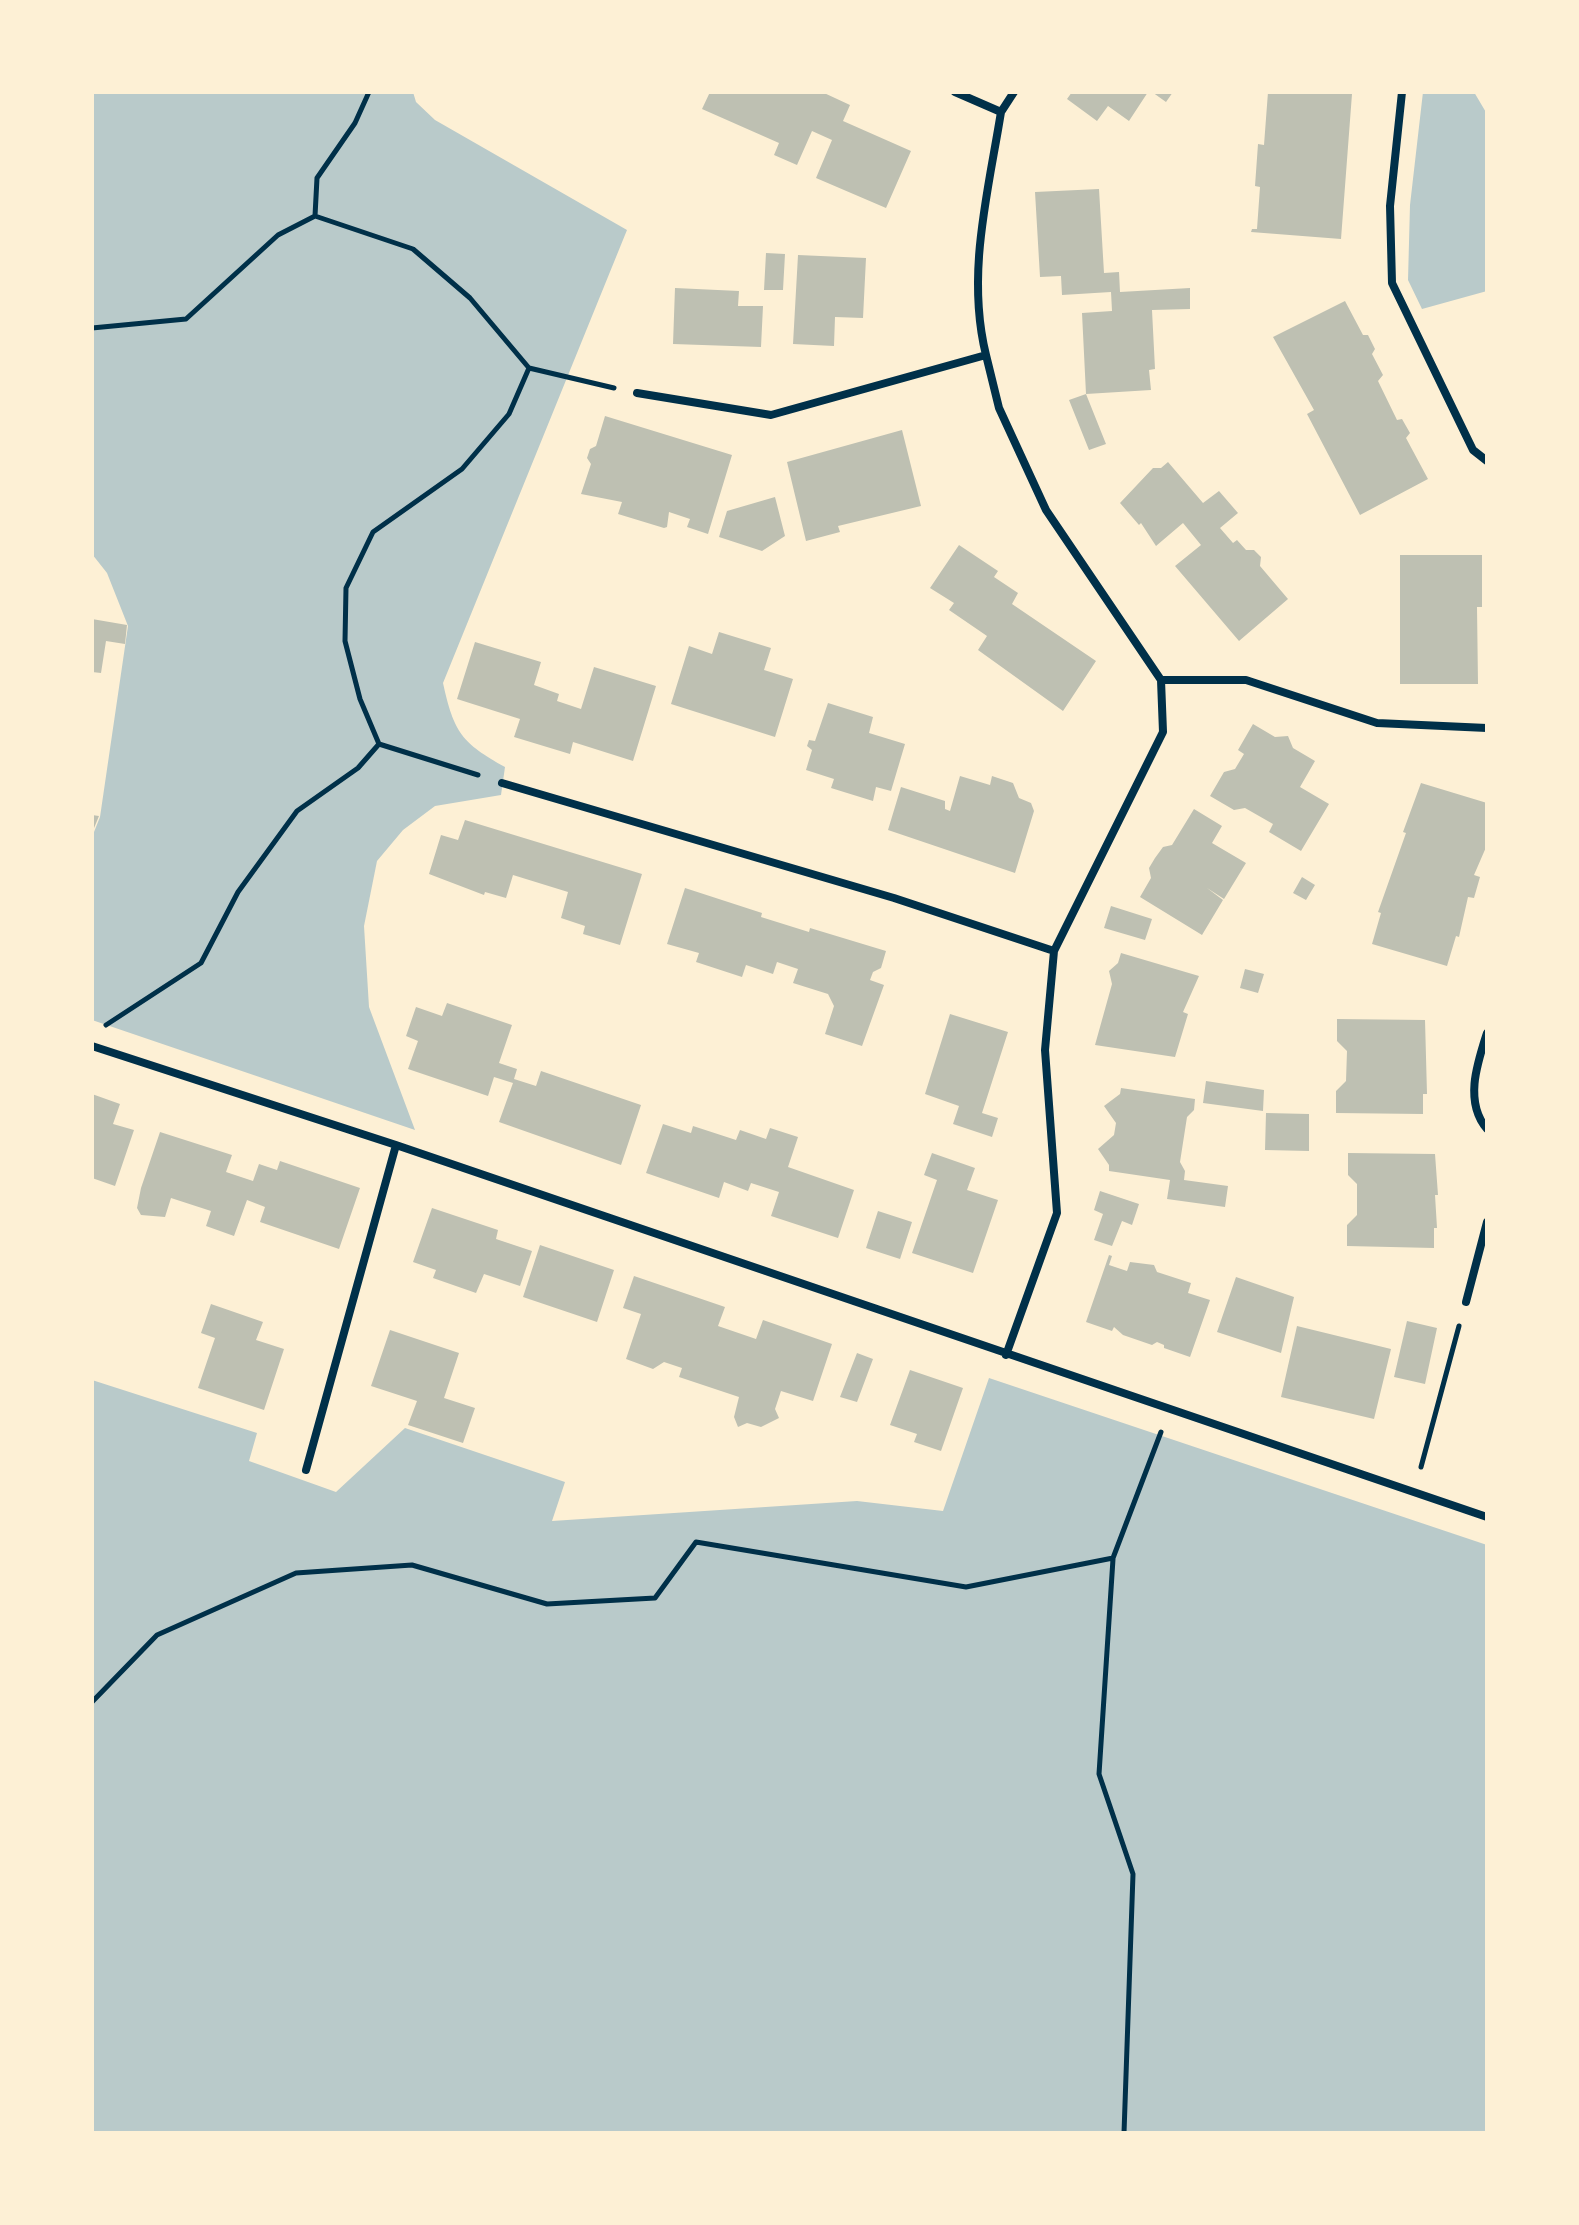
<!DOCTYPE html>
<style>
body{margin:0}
#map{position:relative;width:1579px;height:2225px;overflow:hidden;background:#fdf0d5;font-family:"DM Sans",sans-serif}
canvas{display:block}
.frame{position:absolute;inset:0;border:94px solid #fdf0d5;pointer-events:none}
</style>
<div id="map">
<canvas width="1579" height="2225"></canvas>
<div class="frame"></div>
</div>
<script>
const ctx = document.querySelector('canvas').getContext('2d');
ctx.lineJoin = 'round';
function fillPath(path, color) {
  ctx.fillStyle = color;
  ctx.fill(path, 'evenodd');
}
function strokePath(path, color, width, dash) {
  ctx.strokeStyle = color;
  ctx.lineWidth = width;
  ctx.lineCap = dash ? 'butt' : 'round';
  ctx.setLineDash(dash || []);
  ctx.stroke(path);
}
const green = new Path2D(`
 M92 92H413L416 102 435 120 627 230 443 683C454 733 462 743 505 767L501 795 435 806 403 830 377 861 364 926 369 1007 415 1130 92 1020V837L100 817 128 626 107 573 92 554Z
 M1423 92H1474L1487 114V291L1422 309 1408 280 1410 205Z
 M989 1378 1487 1545V2133H92V1380L257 1433 249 1461 336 1492 405 1428 565 1482 552 1521 857 1501 943 1511Z`);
const building = new Path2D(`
 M710 92H822L850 105 843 121 911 151 886 208 816 178 832 140 812 131 797 165 774 155 779 143 702 109Z
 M1072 92H1148L1129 121 1108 106 1097 121 1067 99Z
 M1152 92H1173L1166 102Z
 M1268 92 1352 94 1341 239 1251 232 1252 229H1257L1260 187 1255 186 1258 144 1264 145Z
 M1099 189 1104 273 1119 272 1120 292 1190 288V309L1152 310 1155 369 1149 370 1151 390 1086 394 1082 313 1112 311 1111 292 1062 295 1061 276 1040 277 1035 192Z
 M766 253 785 254 783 290H764Z
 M798 255 866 258 863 318 835 317 834 346 793 344Z
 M675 288 739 291 738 306H763L761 347 673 344Z
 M1345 301 1363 335H1368L1375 349 1372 354 1383 375 1378 381 1397 420 1402 419 1410 433 1406 438 1428 479 1360 515 1307 414 1314 410 1273 337Z
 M1086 394 1106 444 1089 450 1069 400Z
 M605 416 732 455 708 534 687 527 690 519 669 512 667 527 664 528 618 514 622 502 581 494 591 464 587 458 590 449 596 446Z
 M902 430 921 506 838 526 840 532 806 541 787 462Z
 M1168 462 1203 503 1219 491 1238 513 1220 528 1233 543 1237 540 1246 550H1254L1261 557 1260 566 1288 599 1239 641 1175 566 1201 545 1183 523 1156 546 1141 523 1139 525 1120 503 1153 468H1161Z
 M775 497 785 536 762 551 719 537 727 511Z
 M959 545 998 571 994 577 1018 593 1012 604 1096 661 1063 711 978 650 987 636 949 610 954 603 930 588Z
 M1400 555H1482V607H1477L1478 684H1400Z
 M92 619 127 625 125 644 106 641 101 673 92 672Z
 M719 632 771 648 764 670 793 679 775 737 671 704 689 646 712 654Z
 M475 642 541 662 534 685 559 694 557 701 581 709 594 667 656 686 633 761 573 742 570 754 514 737 520 719 457 699Z
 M828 703 873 717 869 733 905 744 891 791 876 787 873 801 831 788 834 779 806 770 812 750 807 746 809 740 815 741Z
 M1253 724 1275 737 1288 736 1293 748 1315 761 1300 787 1329 804 1301 851 1269 832 1273 824 1245 808 1234 810 1210 796 1224 772 1235 769 1244 754 1238 750Z
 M960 776 990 785 992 776 1013 783 1019 798 1031 803 1034 811 1015 873 888 830 901 787 945 801V809L950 811Z
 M1421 783 1487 803V845L1474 875 1480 877 1474 898 1468 897 1459 937 1456 936 1447 966 1372 944 1381 913 1378 912 1406 833 1403 832Z
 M1194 809 1222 826 1212 843 1246 863 1224 899 1207 888 1223 900 1202 935 1140 897 1151 878 1149 868 1155 858 1163 847 1172 845Z
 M92 815 99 816 92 833Z
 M465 820 642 874 620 945 583 934 585 926 561 918 568 892 513 875 506 898 485 892 484 895 429 874 441 835 458 840Z
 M1302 877 1315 885 1306 900 1293 893Z
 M685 888 762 913 761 917 809 932 810 928 886 951 881 968 873 972 870 980 884 985 862 1046 825 1034 834 1006 828 994 793 983 798 969 777 962 773 974 746 965 742 977 696 962 699 953 667 944Z
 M1111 906 1152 919 1145 940 1104 928Z
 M1121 953 1199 976 1183 1012 1188 1014 1175 1057 1095 1045 1112 984 1109 971 1118 963Z
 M1245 969 1264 974 1258 993 1240 988Z
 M447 1003 512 1025 499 1063 517 1069 514 1079 536 1086 541 1071 641 1105 621 1165 499 1122 513 1083 494 1077 488 1096 408 1069 418 1041 406 1036 416 1007 442 1016Z
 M950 1014 1008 1032 982 1113 998 1118 992 1137 953 1124 959 1106 925 1094Z
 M1337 1019 1425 1020 1427 1094H1423V1114L1336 1113V1091L1346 1081 1347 1051 1337 1041Z
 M1206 1081 1264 1090 1263 1111 1203 1103Z
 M1121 1088 1195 1099 1194 1110 1187 1117 1180 1162 1185 1171 1184 1180 1228 1186 1225 1207 1167 1199 1170 1180 1109 1171V1165L1098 1149 1114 1135 1116 1123 1104 1106 1120 1094Z
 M92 1094 120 1104 113 1124 134 1130 115 1186 92 1178Z
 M1266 1113 1309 1114V1151L1265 1150Z
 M663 1124 691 1133 693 1126 736 1140 740 1130 766 1139 770 1128 798 1137 788 1167 854 1190 838 1238 771 1216 779 1192 751 1183 748 1191 724 1182 719 1198 646 1173Z
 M160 1132 232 1155 226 1172 253 1181 259 1164 277 1170 280 1161 360 1188 339 1249 260 1222 265 1207 247 1200 234 1236 206 1226 211 1211 171 1198 165 1217 141 1215 137 1208 141 1188Z
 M932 1153 975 1168 967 1190 998 1200 973 1273 912 1253 937 1180 924 1175Z
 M1348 1153 1435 1154 1438 1195H1435L1437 1228H1434V1248L1347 1246V1225L1357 1215V1184L1348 1175Z
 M1100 1191 1139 1204 1132 1225 1122 1221 1112 1246 1094 1240 1103 1214 1094 1210Z
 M432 1208 498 1230 496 1239 532 1251 520 1286 484 1274 476 1293 433 1278 436 1270 413 1262Z
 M878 1211 912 1222 900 1259 866 1248Z
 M540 1245 614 1270 597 1322 523 1297Z
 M1109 1255 1112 1256 1109 1265 1127 1271 1130 1262 1154 1265 1157 1272 1191 1283 1188 1293 1210 1300 1190 1357 1164 1348V1345L1157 1342 1152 1345 1123 1335 1114 1327 1112 1331 1086 1322Z
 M634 1276 725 1307 718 1326 756 1339 763 1320 832 1344 813 1401 781 1391 775 1409 779 1418 761 1427 747 1423 738 1427 734 1417 739 1397 679 1377 682 1368 664 1362 653 1369 626 1359 641 1314 623 1308Z
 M1236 1277 1294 1297 1281 1353 1217 1332Z
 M211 1304 263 1322 256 1340 284 1349 264 1410 198 1388 215 1338 201 1333Z
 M1407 1321 1437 1328 1425 1384 1394 1377Z
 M1297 1326 1391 1349 1374 1419 1281 1397Z
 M390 1330 459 1353 444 1398 475 1408 463 1443 408 1425 417 1401 371 1386Z
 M857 1353 873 1359 857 1402 840 1397Z
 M910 1370 963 1388 941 1451 914 1442 917 1434 890 1425Z`);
const path = new Path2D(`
 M92 328 186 319 278 235 315 216
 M529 368 614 388
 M379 744 478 775
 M106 1025 201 963 238 892 297 811 358 768 379 744 360 699 345 641 346 588 373 532 462 469 509 414 529 368 470 298 413 249 315 216 317 178 355 123 369 92
 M1421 1467 1459 1326
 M1113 1559 1099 1774 1133 1874 1124 2133
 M92 1702 157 1635 296 1573 412 1565 547 1604 655 1598 696 1542 966 1587 1113 1558 1161 1432`);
const minor = new Path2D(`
 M955 92 1001 112C988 193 966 274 986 355
 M1402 92 1390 206 1392 283 1473 450 1487 461
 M1001 112 1014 92
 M637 393 771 415 986 355 999 408 1046 510 1161 680 1163 732 1054 951 1045 1050 1057 1213 1006 1355
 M1161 680H1246L1377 723 1487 728
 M502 783 894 898 1054 951
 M1487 1033C1477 1064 1464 1102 1487 1129
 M92 1046 396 1145 1487 1517
 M1466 1302 1487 1222
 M306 1470 396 1145`);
fillPath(green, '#b9caca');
fillPath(building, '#bec0b2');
strokePath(path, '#003049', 5);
strokePath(minor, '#003049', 8);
</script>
